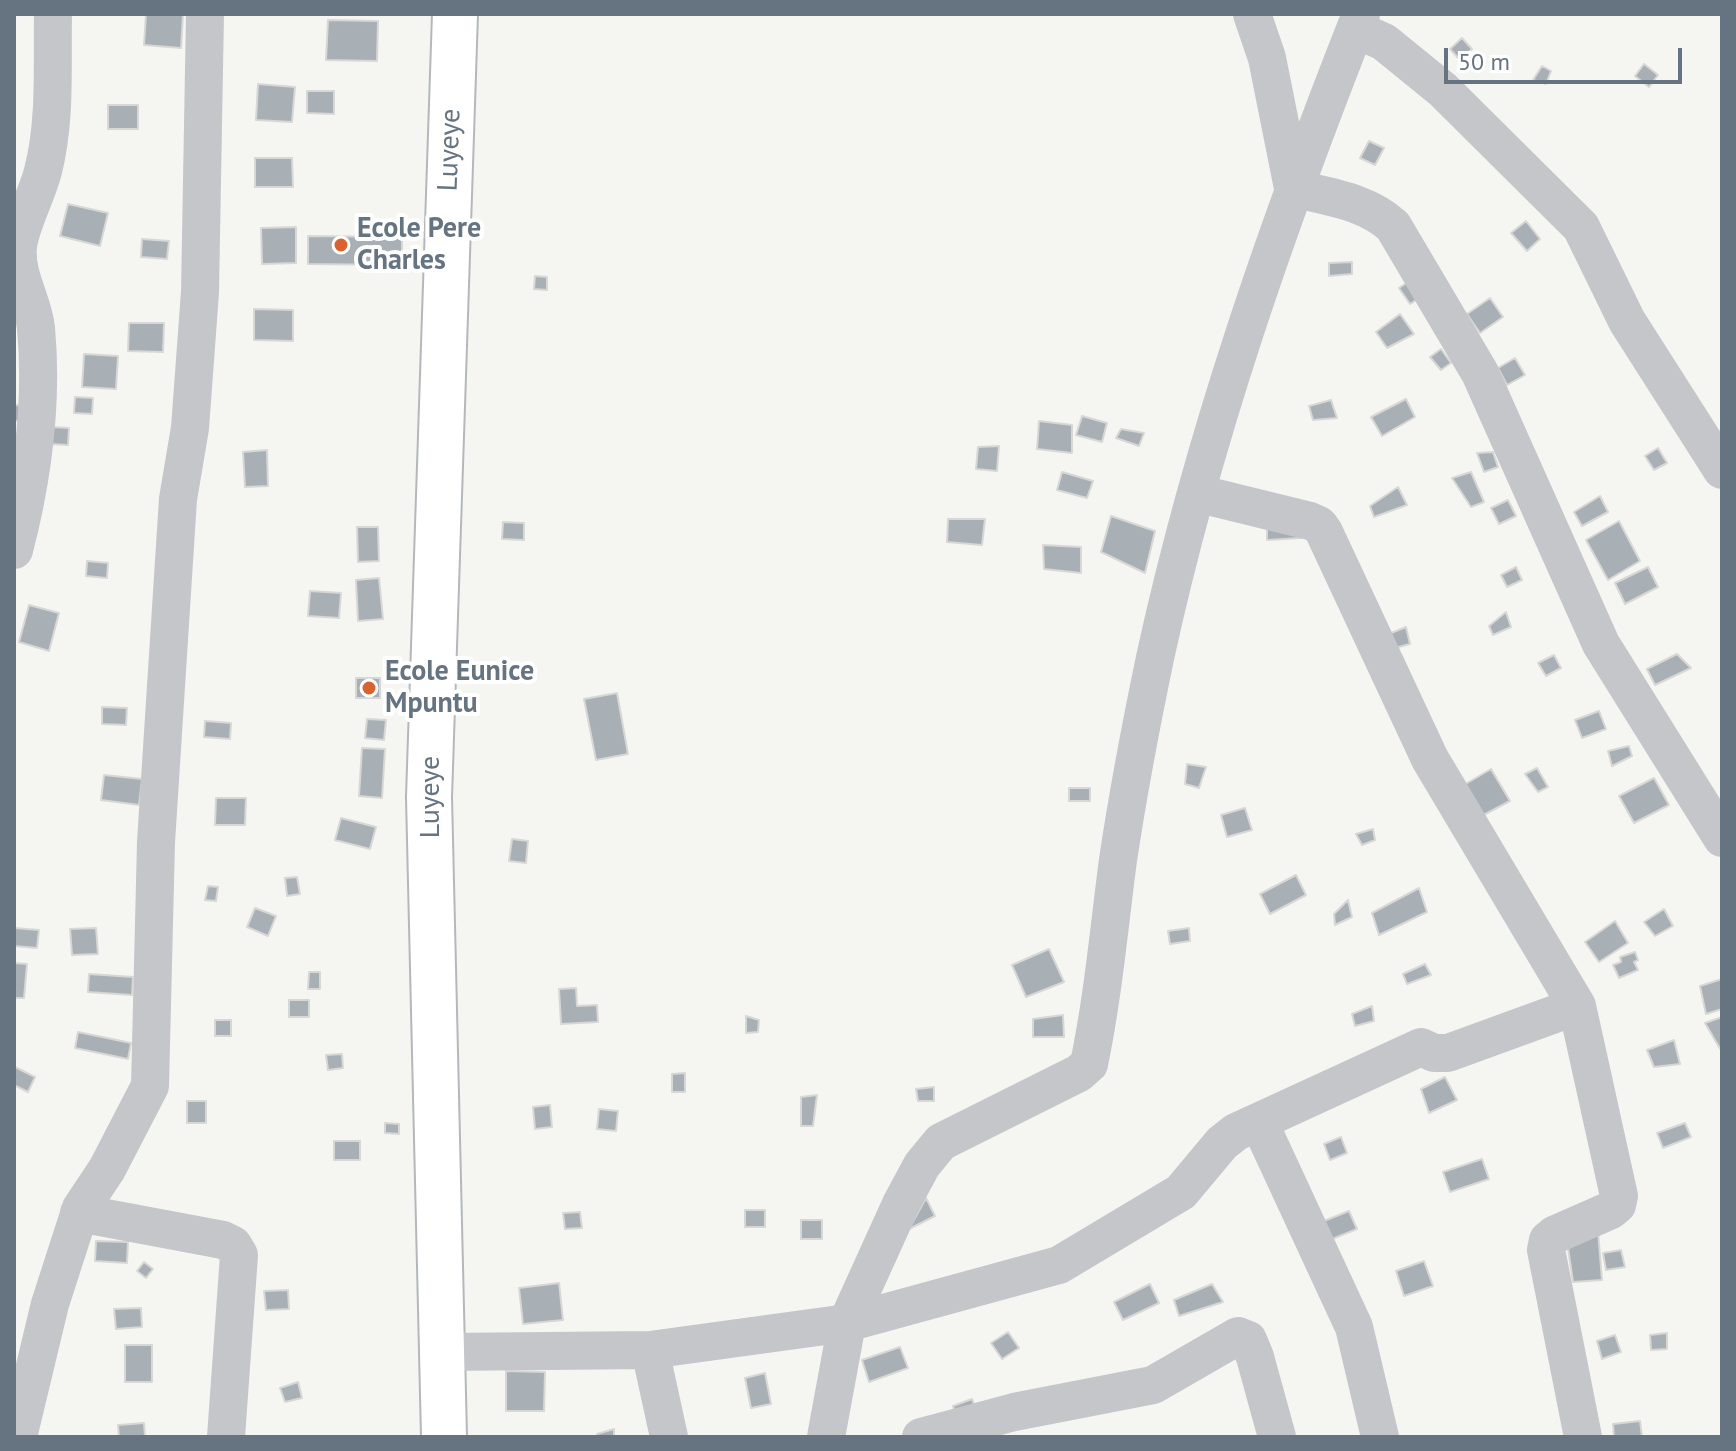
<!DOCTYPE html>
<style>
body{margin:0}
#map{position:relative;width:1736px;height:1451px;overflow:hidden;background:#f5f5f2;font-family:"PT Sans",sans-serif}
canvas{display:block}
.frame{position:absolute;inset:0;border:16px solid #667381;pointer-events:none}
.scale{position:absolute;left:1444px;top:48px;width:238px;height:36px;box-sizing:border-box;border:4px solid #667381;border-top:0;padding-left:10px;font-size:24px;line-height:28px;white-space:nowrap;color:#667381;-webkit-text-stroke:6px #fff;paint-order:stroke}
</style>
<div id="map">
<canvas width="1736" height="1451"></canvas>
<div class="frame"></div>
<div class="scale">50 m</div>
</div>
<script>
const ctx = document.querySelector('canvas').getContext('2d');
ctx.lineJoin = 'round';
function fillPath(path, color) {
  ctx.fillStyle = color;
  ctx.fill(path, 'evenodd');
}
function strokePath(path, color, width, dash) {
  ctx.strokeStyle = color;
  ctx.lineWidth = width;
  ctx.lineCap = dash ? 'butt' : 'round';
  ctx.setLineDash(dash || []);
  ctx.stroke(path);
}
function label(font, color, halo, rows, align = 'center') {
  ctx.font = font + ' "PT Sans",sans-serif';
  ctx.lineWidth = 8;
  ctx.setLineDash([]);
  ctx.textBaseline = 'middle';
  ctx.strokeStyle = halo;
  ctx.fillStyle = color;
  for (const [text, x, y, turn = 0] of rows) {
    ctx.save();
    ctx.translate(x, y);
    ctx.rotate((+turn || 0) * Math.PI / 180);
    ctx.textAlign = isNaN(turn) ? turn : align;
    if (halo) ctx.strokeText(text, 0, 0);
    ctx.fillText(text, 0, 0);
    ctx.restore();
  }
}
const building = new Path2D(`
 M146 14H183L181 48 144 45Z
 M328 20 378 21 377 61 326 60Z
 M1462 38 1472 49 1460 60 1450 49Z
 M1644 64 1658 75 1649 87 1635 76Z
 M1542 66 1551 71 1546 84 1533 80Z
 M258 84 295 87 292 122 256 120Z
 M307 91H334V114L307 113Z
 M108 105H138V129H108Z
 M1369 141 1384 148 1375 165 1360 158Z
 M255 158H292L293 187H255Z
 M68 204 108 213 100 246 60 236Z
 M1526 221 1540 239 1527 251 1511 233Z
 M296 227V263L262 264 261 228Z
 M308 236 402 237V265L308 264Z
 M142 239 169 241 167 259 141 257Z
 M1352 262V274L1329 276V263Z
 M535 276 547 277V290L534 289Z
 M1415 277 1426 294 1410 304 1399 288Z
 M1490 298 1503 317 1480 333 1467 314Z
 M254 309 293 310V341L254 340Z
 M1400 314 1414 334 1387 348 1376 332Z
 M129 323H164L163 352 128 351Z
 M1441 349 1451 363 1441 370 1430 357Z
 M84 354 118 356 116 389 82 387Z
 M1515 358 1525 375 1507 385 1498 368Z
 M75 397 93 398 92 414 74 413Z
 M1406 399 1415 417 1382 436 1371 417Z
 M1331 400 1337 418 1313 420 1309 406Z
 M14 405H19V421H14Z
 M1082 416 1107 423 1102 442 1076 435Z
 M1039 421 1072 425V453L1037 449Z
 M52 427 69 428 68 445 50 444Z
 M1121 429 1144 433 1139 446 1116 438Z
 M999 446 997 471 976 469 978 447Z
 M1658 448 1667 463 1654 470 1645 456Z
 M267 450 268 486 245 487 243 452Z
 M1493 452 1498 467 1484 472 1477 453Z
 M1062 472 1093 481 1087 498 1057 490Z
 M1471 472 1484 502 1471 507 1452 478Z
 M1398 487 1407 505 1374 517 1370 506Z
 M1600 496 1608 512 1582 526 1574 512Z
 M1508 500 1516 516 1499 524 1491 508Z
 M1111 516 1155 531 1145 573 1101 552Z
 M948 519H985L982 545 947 542Z
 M1267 521 1301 538 1267 540Z
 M1619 521 1640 561 1608 580 1586 540Z
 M503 522 524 523V540L502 539Z
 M357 527H378L379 561 358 562Z
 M1043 545 1081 547V573L1044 569Z
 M87 561 108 563 107 578 86 576Z
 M1516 567 1522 580 1507 587 1501 575Z
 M1648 567 1658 587 1625 604 1615 583Z
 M379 578 383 619 358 621 356 580Z
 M310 591 341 593 339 618 308 616Z
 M29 605 59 613 49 651 19 642Z
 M1506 612 1511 627 1493 635 1489 626Z
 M1406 627 1410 644 1387 650 1384 636Z
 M1677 654 1691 668 1655 685 1647 669Z
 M1554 655 1561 668 1546 676 1538 663Z
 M356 678H380V698H356Z
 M617 693 628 754 596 760 584 699Z
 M102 707 127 708 126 725 102 724Z
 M1599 711 1606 729 1582 738 1575 720Z
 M367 719 386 720 384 740 365 738Z
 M205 721 231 723 230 739 204 737Z
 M1629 746 1632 756 1612 766 1608 751Z
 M362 748 385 749 382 798 359 796Z
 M1187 764 1206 767 1199 788 1185 784Z
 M1537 768 1548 787 1538 792 1525 774Z
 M1491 769 1510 801 1474 820 1457 789Z
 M104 775 142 779 139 805 101 800Z
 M1654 778 1669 805 1634 823 1619 796Z
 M1069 788H1090V801H1069Z
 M216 798H246L245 825H215Z
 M1245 808 1252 830 1227 837 1221 815Z
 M341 818 376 827 370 849 335 840Z
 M1373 829 1375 840 1362 845 1356 834Z
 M512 839 528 841 526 863 509 861Z
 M1296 875 1306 895 1270 914 1260 894Z
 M297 877 300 894 287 896 285 878Z
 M208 886 218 887 216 901 205 900Z
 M1419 888 1427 912 1379 935 1372 913Z
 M1348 900 1352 917 1335 925 1334 914Z
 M255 908 276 916 268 936 247 927Z
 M1664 909 1673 926 1655 936 1644 922Z
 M1615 921 1628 943 1599 962 1585 942Z
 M14 928 39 930 37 948 14 946Z
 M96 928 98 954 72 955 70 929Z
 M1189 928 1190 941 1170 944 1168 931Z
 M1049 949 1064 982 1026 997 1012 965Z
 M1635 952 1638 960 1634 962 1638 970 1619 978 1613 965 1621 962 1620 957Z
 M14 963 27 964 24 998H14Z
 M1425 964 1431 975 1407 984 1403 974Z
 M309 972H320V989H308Z
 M89 974 133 977 132 995 88 992Z
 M1722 979V1009L1706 1014 1700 986Z
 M576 988 577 1006 597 1005 598 1022 561 1024 559 989Z
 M289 1000H309V1017H289Z
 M1372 1006 1374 1021 1355 1026 1352 1014Z
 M1063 1015 1064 1037H1033V1019Z
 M746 1016 759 1020 758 1032 746 1033Z
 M1722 1017V1052L1705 1023Z
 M215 1020H231V1036H215Z
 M78 1032 131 1043 128 1059 75 1048Z
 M1674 1040 1680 1064 1654 1067 1647 1050Z
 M342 1054 343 1068 328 1070 326 1055Z
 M15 1067 35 1077 28 1092 14 1085Z
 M685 1073V1092H672V1074Z
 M1445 1077 1457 1100 1429 1113 1421 1089Z
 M934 1087V1101H918L916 1089Z
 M817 1095 813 1126H801V1097Z
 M187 1101H206V1123H187Z
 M550 1105 552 1127 535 1129 533 1107Z
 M599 1109 618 1111 616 1131 597 1129Z
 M385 1123 399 1124V1134L385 1133Z
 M1685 1123 1691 1137 1663 1148 1657 1133Z
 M1341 1137 1347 1153 1330 1160 1324 1144Z
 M334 1141H360V1160H334Z
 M1482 1159 1489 1179 1450 1192 1443 1172Z
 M926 1198 935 1216 909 1229Z
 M745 1210H765V1227H745Z
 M1349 1211 1357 1229 1327 1241 1319 1223Z
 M580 1212 582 1228 565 1229 563 1213Z
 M801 1220H822V1239H801Z
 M1598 1231 1602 1280 1573 1282 1567 1241Z
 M96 1241 128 1242 127 1263 95 1261Z
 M1621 1250 1625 1267 1606 1270 1603 1253Z
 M1424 1261 1433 1286 1404 1296 1396 1271Z
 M144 1262 153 1269 146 1278 137 1271Z
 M559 1283 563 1320 523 1324 519 1288Z
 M1150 1284 1159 1303 1123 1320 1114 1302Z
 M1212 1284 1223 1302 1179 1316 1174 1300Z
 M288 1290 289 1309 266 1310 264 1291Z
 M141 1308 142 1327 116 1329 114 1309Z
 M1008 1332 1019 1348 1002 1359 991 1343Z
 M1667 1333V1349L1651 1350 1650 1335Z
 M1615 1335 1621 1352 1602 1359 1597 1341Z
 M125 1345H152V1382H125Z
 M900 1347 908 1368 869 1382 862 1360Z
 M506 1371 545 1372 544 1411H506Z
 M765 1373 771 1404 751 1408 745 1378Z
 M298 1382 302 1398 285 1402 280 1388Z
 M972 1399 978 1415 958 1421 953 1406Z
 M1640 1421 1642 1437H1614L1613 1424Z
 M144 1423 145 1437H119L118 1425Z
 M614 1429V1437H597V1434Z`);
const street = new Path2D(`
 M1252 14 1267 58 1293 188C1328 197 1366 201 1393 226L1480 373 1601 644 1722 838
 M1355 29 1384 42 1443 90 1581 227 1627 321 1722 470
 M1196 493 1310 521 1319 525 1324 532 1430 759 1577 1006 1619 1196 1617 1205 1611 1210 1554 1235 1548 1240 1546 1250 1583 1437
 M14 550C33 477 43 404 36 328 33 300 15 276 18 246 21 223 37 195 43 171 56 121 52 65 53 14
 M1259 1122 1354 1327 1380 1437
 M79 1213 223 1240 233 1245 239 1255 226 1437
 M650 1350 669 1437
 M442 1352 650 1350 847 1323 1059 1265 1181 1192 1222 1143 1236 1132 1421 1047 1434 1053H1448L1577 1006
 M18 1437 50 1304 81 1208 107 1169 150 1086 156 842 178 499 190 428 200 292 205 14
 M826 1437 847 1323 901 1204 922 1165 941 1142 1079 1073 1089 1064C1103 997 1109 928 1118 860 1128 793 1141 725 1155 658 1203 437 1278 224 1361 14
 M921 1437 1014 1412 1153 1385 1238 1336 1248 1340 1255 1357 1277 1437`);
const secondary = new Path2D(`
 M444 1437 429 797 455 14`);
const markers = [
 [341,245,8,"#d9622e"],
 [369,688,8,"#d9622e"]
];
const streetNames = [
 ["Luyeye",450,150,-88],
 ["Luyeye",431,797,-90]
];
const poiNames = [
 ["Ecole Pere",357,229],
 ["Charles",357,261],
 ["Ecole Eunice",385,672],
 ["Mpuntu",385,704]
];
fillPath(building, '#a8afb5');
strokePath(building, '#d7d7d5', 2);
strokePath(secondary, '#b4b8bc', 48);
strokePath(street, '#c4c6ca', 38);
strokePath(secondary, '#fff', 44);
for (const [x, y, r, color] of markers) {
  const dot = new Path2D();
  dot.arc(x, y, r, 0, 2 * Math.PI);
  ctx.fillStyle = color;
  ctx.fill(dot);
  strokePath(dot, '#fff', 3);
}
label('28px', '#667381', '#fff', streetNames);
label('bold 28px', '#667381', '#fff', poiNames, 'left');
</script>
